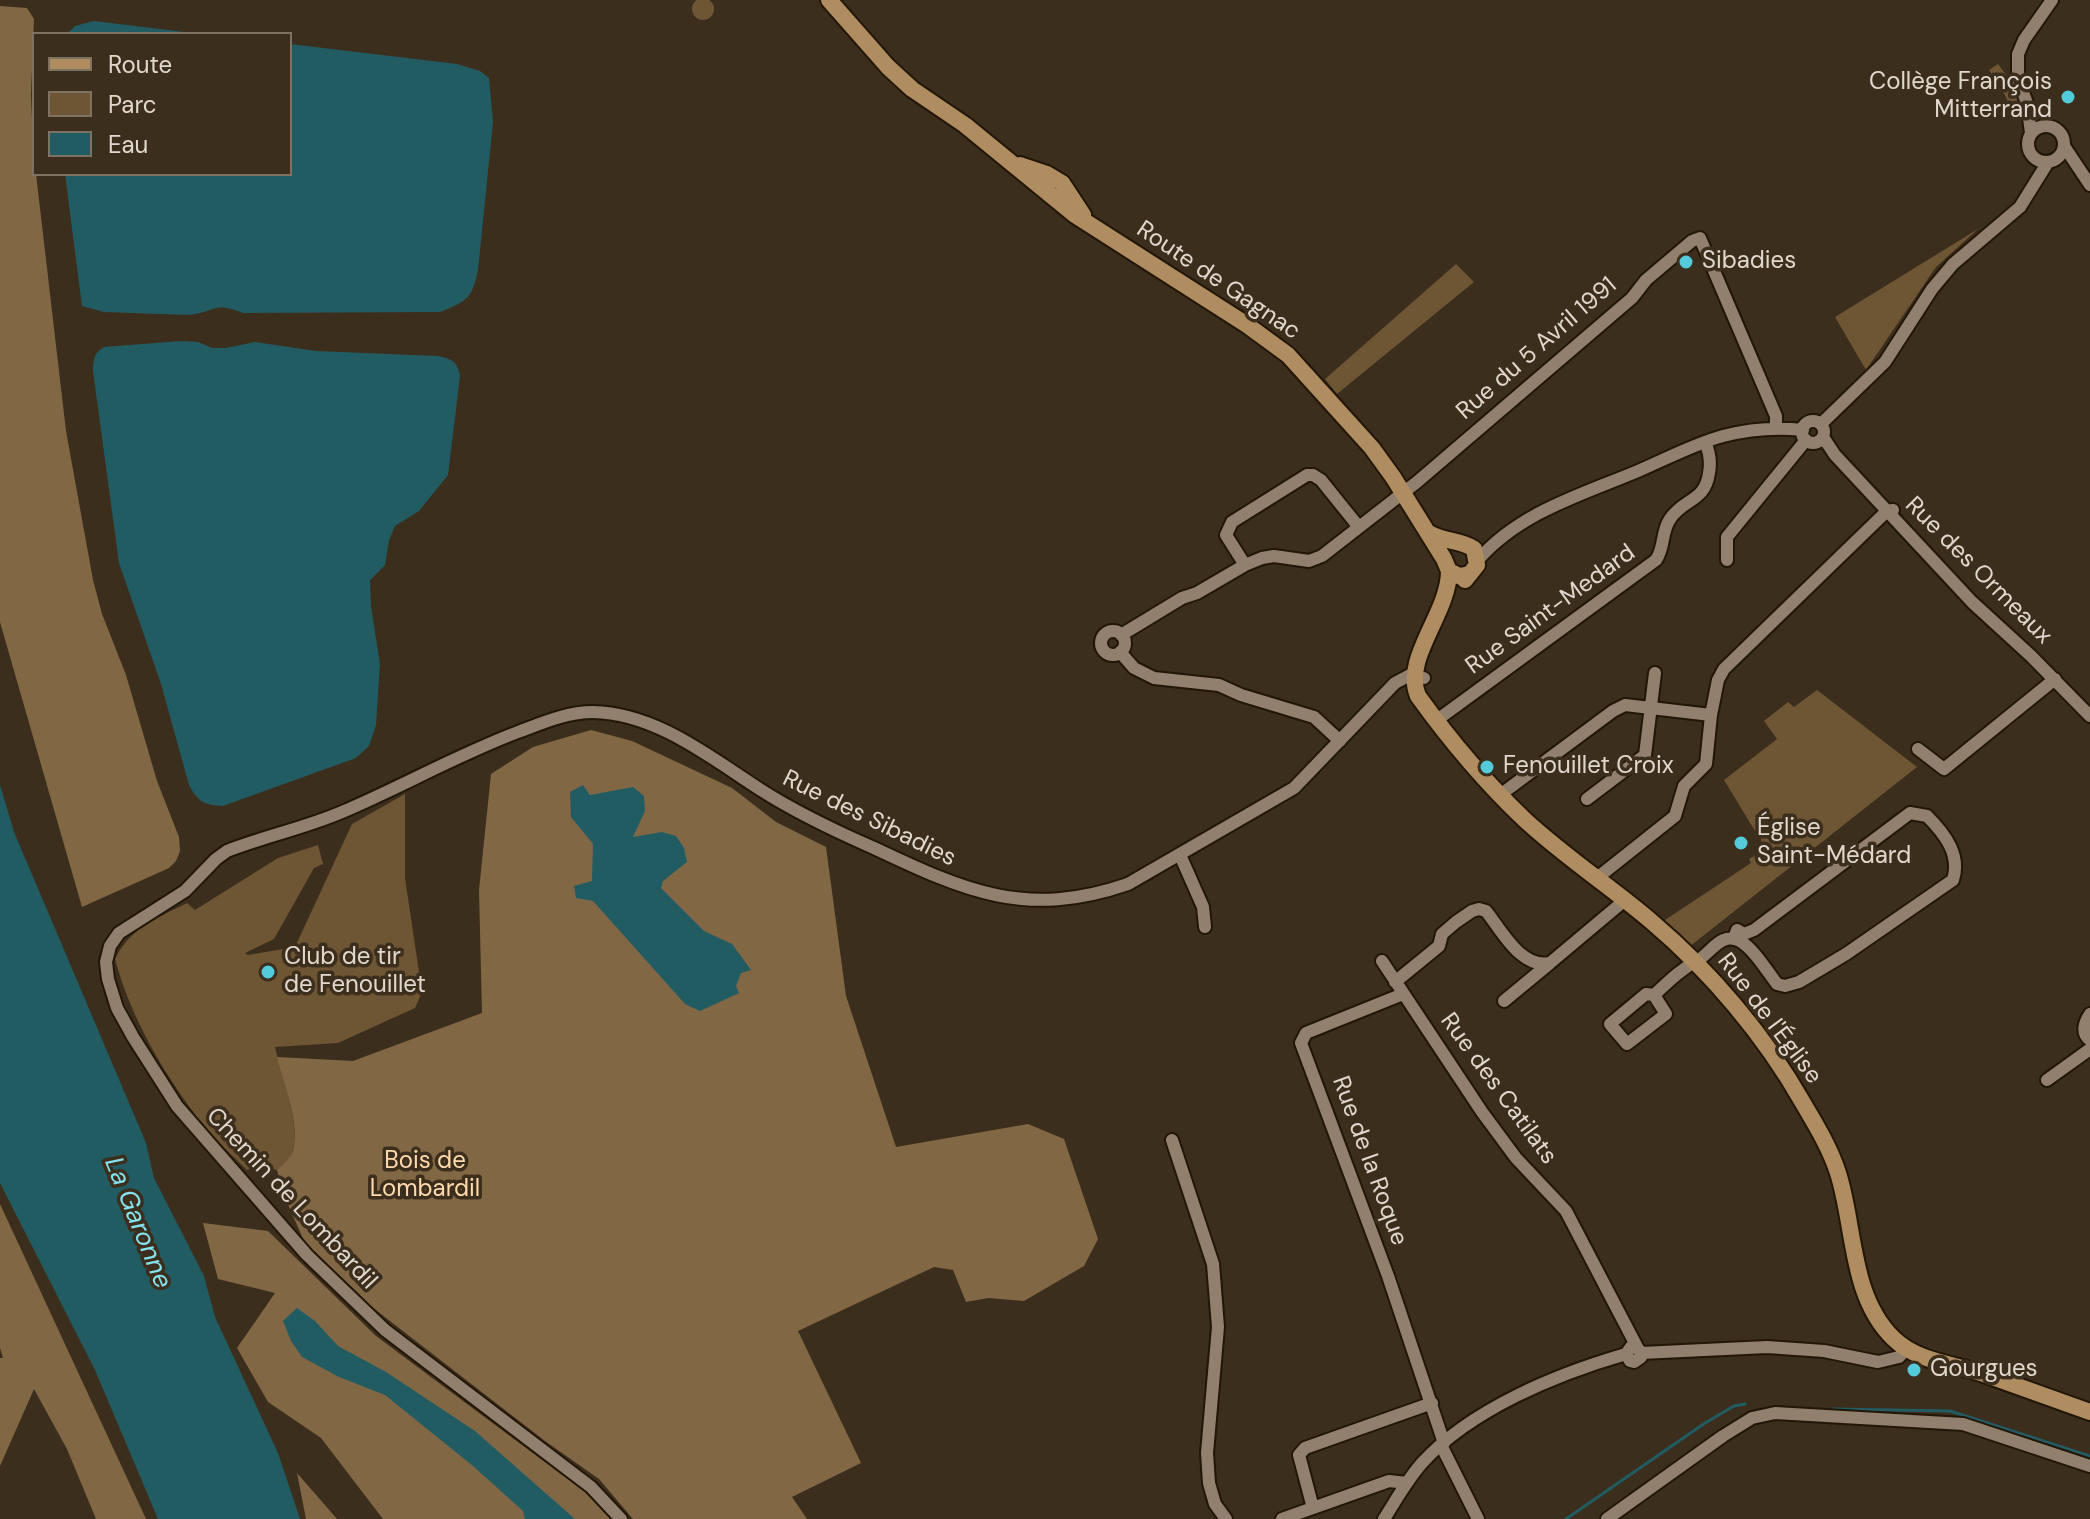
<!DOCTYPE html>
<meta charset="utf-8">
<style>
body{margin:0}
#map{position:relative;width:2090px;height:1519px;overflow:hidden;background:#3c2e1d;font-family:"DM Sans",sans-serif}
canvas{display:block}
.legend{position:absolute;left:32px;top:32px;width:260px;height:144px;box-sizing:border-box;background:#3c2e1d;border:2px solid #7e7263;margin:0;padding:10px 14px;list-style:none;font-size:24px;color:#e1d8cd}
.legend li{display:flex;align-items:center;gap:16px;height:40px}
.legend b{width:40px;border:2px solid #7e7263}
</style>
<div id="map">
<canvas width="2090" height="1519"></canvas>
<ul class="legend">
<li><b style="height:10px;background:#b08d60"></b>Route</li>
<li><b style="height:22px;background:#6e5534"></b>Parc</li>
<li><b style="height:22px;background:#225c63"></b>Eau</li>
</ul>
</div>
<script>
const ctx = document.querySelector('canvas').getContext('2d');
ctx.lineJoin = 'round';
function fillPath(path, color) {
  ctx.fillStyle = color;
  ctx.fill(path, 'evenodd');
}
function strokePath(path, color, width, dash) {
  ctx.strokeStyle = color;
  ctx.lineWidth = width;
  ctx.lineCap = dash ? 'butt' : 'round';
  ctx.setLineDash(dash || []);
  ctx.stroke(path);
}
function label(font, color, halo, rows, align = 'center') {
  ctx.font = font + ' "DM Sans",sans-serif';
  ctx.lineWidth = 7;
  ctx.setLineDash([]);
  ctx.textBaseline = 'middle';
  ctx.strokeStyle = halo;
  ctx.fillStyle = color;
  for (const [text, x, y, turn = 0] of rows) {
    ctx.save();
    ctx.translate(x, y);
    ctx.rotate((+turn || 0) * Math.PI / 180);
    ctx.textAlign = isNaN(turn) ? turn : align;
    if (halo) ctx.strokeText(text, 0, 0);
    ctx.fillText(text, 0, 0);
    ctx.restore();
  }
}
const green = new Path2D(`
 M692 9a11 11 0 1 1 22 0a11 11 0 1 1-22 0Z
 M1998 64C2010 80 2021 94 2019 115L2014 118 2006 97 1989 70Z
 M1978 229 1936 267 1866 370 1835 317Z
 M1456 264 1474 282 1337 394 1325 379Z
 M1817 690 1917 767 1689 947 1665 925V920L1751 863 1749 859 1763 851 1760 833 1755 831 1724 780 1777 739 1764 721 1788 702 1794 707Z
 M405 794V878L422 992 415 1008 338 1043 275 1047C282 1076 300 1122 293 1150 291 1159 284 1164 277 1170L259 1166 247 1170C233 1156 217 1142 204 1126 166 1078 131 1019 115 959 131 927 156 919 187 903L195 910 278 858 318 845 323 864 314 868 274 939 245 953 248 955 295 947 352 824Z`);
const forest = new Path2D(`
 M0 6 27 8 34 19 31 94 34 174H36L66 431 93 580 102 614 126 675 157 781 179 837 180 851 176 861 169 868 82 907 0 622Z
 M591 730 632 741 732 788 776 822 826 847 846 996 896 1147 1028 1124 1064 1139 1098 1239 1084 1266 1024 1301 988 1298 966 1302 953 1270 934 1267 798 1331 861 1463 792 1497 807 1519H633L599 1479 545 1441 368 1304 313 1251 304 1241 282 1191 277 1170C283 1164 290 1159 293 1151 300 1122 284 1085 277 1057L353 1061 482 1013 479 890 491 774 533 747Z
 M0 1204 146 1519H96L67 1449 34 1389 0 1466V1358H3L0 1348Z
 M203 1223 268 1231 376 1336 597 1501 616 1519H383L321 1438 268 1402 237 1348 275 1293 218 1279Z
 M297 1473 337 1519H306Z`);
const water = new Path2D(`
 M94 21 201 34H67L75 26Z
 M290 44 457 64 480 71 489 78 493 122 478 270C472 299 467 301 440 312L243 313C213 301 216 312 189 315L104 312 82 306 65 174H290Z
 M181 341 198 342 212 348H226L255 342 316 351 437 356C452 359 457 361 460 376L448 475 419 511 395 526 389 540 385 565 370 580 371 607 380 664 376 725 369 746 356 758 223 806C204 805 198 802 189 785L161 684 119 563 93 371C93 360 94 353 104 347Z
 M0 785 14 832 146 1143 154 1178 204 1276 215 1317 278 1453 300 1519H158L95 1370 0 1183Z
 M583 785 590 795 633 787 644 796 645 811 633 837 662 832 676 836 684 848 687 862 663 881 661 888 704 931 732 944 751 970 741 973 736 986 739 993 700 1011 685 1004 593 901 576 898 574 886 592 881 593 844 571 817 570 792Z
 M297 1308 315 1321 338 1346 386 1372 475 1431 575 1519H525L523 1511 473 1466 385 1395 339 1377 302 1357 291 1341 283 1321Z`);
const stream = new Path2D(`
 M1833 1409 1950 1411 2090 1456
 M1566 1519 1705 1423 1734 1406 1745 1404`);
const minor = new Path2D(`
 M2028 144a18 18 0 1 1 36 0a18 18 0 1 1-36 0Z
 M2031 133 2027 103 2018 79V54L2024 40 2052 0
 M2064 146 2090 185
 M1802 432a11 11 0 1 1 22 0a11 11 0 1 1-22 0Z
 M1821 424 1885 362 1932 289 1953 264 2020 207 2048 162
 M1823 437 1835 455 1972 602 2031 656 2090 716
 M1478 560C1520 512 1581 495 1638 471 1666 459 1694 444 1723 436 1750 429 1775 427 1803 430
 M1727 560V537L1806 440
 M1245 565 1226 535 1232 522 1307 475H1313L1321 480 1358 526
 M1101 643a12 12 0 1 1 24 0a12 12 0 1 1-24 0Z
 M1121 635 1182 598 1197 593 1245 565 1262 558 1274 556 1309 561 1322 556 1417 482 1632 298 1646 280 1692 241 1700 238 1776 416V427
 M1120 652 1134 668 1154 678 1219 685 1241 695 1314 717 1340 741
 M1711 715 1718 680 1724 669 1887 511 1893 510
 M1437 720 1656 560C1665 547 1661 532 1670 519 1684 498 1705 502 1709 473 1711 462 1710 453 1705 442
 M1918 749 1944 769 2055 679
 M1500 795 1613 711 1625 705 1711 715 1706 764 1684 786 1675 816 1597 878
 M1587 799 1645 755 1655 673
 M1180 855 1203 907 1205 927
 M1382 961 1482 1112 1516 1158 1566 1211 1637 1347
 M1395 982 1439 946 1442 934 1456 922 1472 911 1479 909 1486 911C1502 931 1521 969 1550 963L1625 900
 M1403 994 1306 1033 1301 1043 1388 1276 1444 1443
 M1646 994 1654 995 1666 1014 1627 1044 1610 1024Z
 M1654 995C1668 982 1681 969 1698 960 1711 953 1721 931 1740 941 1754 949 1767 971 1777 984L1785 986 1799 982 1846 954 1953 880C1961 855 1945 834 1927 816L1910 813 1754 930 1744 934 1737 930 1734 938
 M1504 1001 1550 963
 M2090 1014C2084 1023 2081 1033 2090 1040
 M2047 1080 2090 1049
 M1172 1140 1213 1264 1218 1327 1207 1453 1209 1483 1215 1504 1226 1519
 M1641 1353 1767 1347 1824 1351 1878 1362 1899 1357 1906 1349
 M1441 1445 1478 1519
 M1313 1508 1299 1455 1305 1448 1432 1403
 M621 1519 591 1487 385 1330 307 1255 177 1106 133 1037 117 1008 108 979 106 962 110 946 119 933 185 891 216 859 227 851C265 836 305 828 342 812 401 787 457 755 518 732 542 723 567 712 593 712 656 713 711 758 761 790 797 813 835 831 874 848 965 891 1026 919 1128 884L1294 788 1395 683 1410 675 1424 678
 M1282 1519 1389 1481 1407 1483
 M1384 1519C1396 1500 1407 1480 1422 1463 1471 1409 1557 1374 1626 1354L1631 1347H1637L1641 1353V1357L1634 1362 1630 1361 1626 1354
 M1607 1519 1723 1436 1752 1418 1775 1413 1963 1424 2090 1466`);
const major = new Path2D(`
 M829 0 888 67 912 89 965 125 1075 215 1247 325 1288 355 1372 448 1393 477 1444 559 1449 571 1459 576 1470 574
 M1020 165 1047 174 1062 183 1083 215
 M1429 533C1444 542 1462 540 1474 549L1477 565 1465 580
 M1449 571C1449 613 1402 659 1418 696 1449 739 1486 783 1525 820 1565 857 1611 887 1652 922 1711 972 1765 1036 1803 1103 1816 1125 1830 1148 1838 1173 1855 1226 1850 1296 1893 1338 1916 1361 1952 1364 1981 1373 2018 1386 2054 1399 2090 1412`);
const markers = [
 [2068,97,8,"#53cbda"],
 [1686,262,8,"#53cbda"],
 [1487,767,8,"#53cbda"],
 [1741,843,8,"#53cbda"],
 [268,972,8,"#53cbda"],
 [1914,1370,8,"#53cbda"]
];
const poiNames = [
 ["Collège François",2052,83,"right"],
 ["Mitterrand",2052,111,"right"],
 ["Sibadies",1702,262],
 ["Fenouillet Croix",1503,767],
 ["Église",1757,829],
 ["Saint-Médard",1757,857],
 ["Club de tir",284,958],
 ["de Fenouillet",284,986],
 ["Gourgues",1930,1370]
];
const streetNames = [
 ["Route de Gagnac",1218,281,34],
 ["Rue du 5 Avril 1991",1537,349,-41],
 ["Rue des Ormeaux",1978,571,45],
 ["Rue Saint-Medard",1551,610,-36],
 ["Rue des Sibadies",869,819,26],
 ["Rue de l'Église",1769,1019,53],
 ["Rue des Catilats",1498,1089,54],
 ["Rue de la Roque",1369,1161,70],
 ["Chemin de Lombardil",291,1199,47]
];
const parkNames = [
 ["Bois de",425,1162],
 ["Lombardil",425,1190]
];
const waterNames = [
 ["La Garonne",137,1223,68]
];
fillPath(green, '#6e5534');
fillPath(forest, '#826745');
fillPath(water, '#225c63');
strokePath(stream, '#225c63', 3);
strokePath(minor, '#221606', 16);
strokePath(major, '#221606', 20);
strokePath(minor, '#90806d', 12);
strokePath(major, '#b08d60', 16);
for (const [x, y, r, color] of markers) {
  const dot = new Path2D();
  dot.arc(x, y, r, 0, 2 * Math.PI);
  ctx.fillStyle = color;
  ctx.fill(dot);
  strokePath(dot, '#3c2e1d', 3);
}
label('24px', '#e1d8cd', '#3c2e1d', poiNames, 'left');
label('24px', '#e1d8cd', '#3c2e1d', streetNames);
label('24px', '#ffdaac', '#3c2e1d', parkNames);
label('italic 26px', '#85e2ee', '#3c2e1d', waterNames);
</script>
